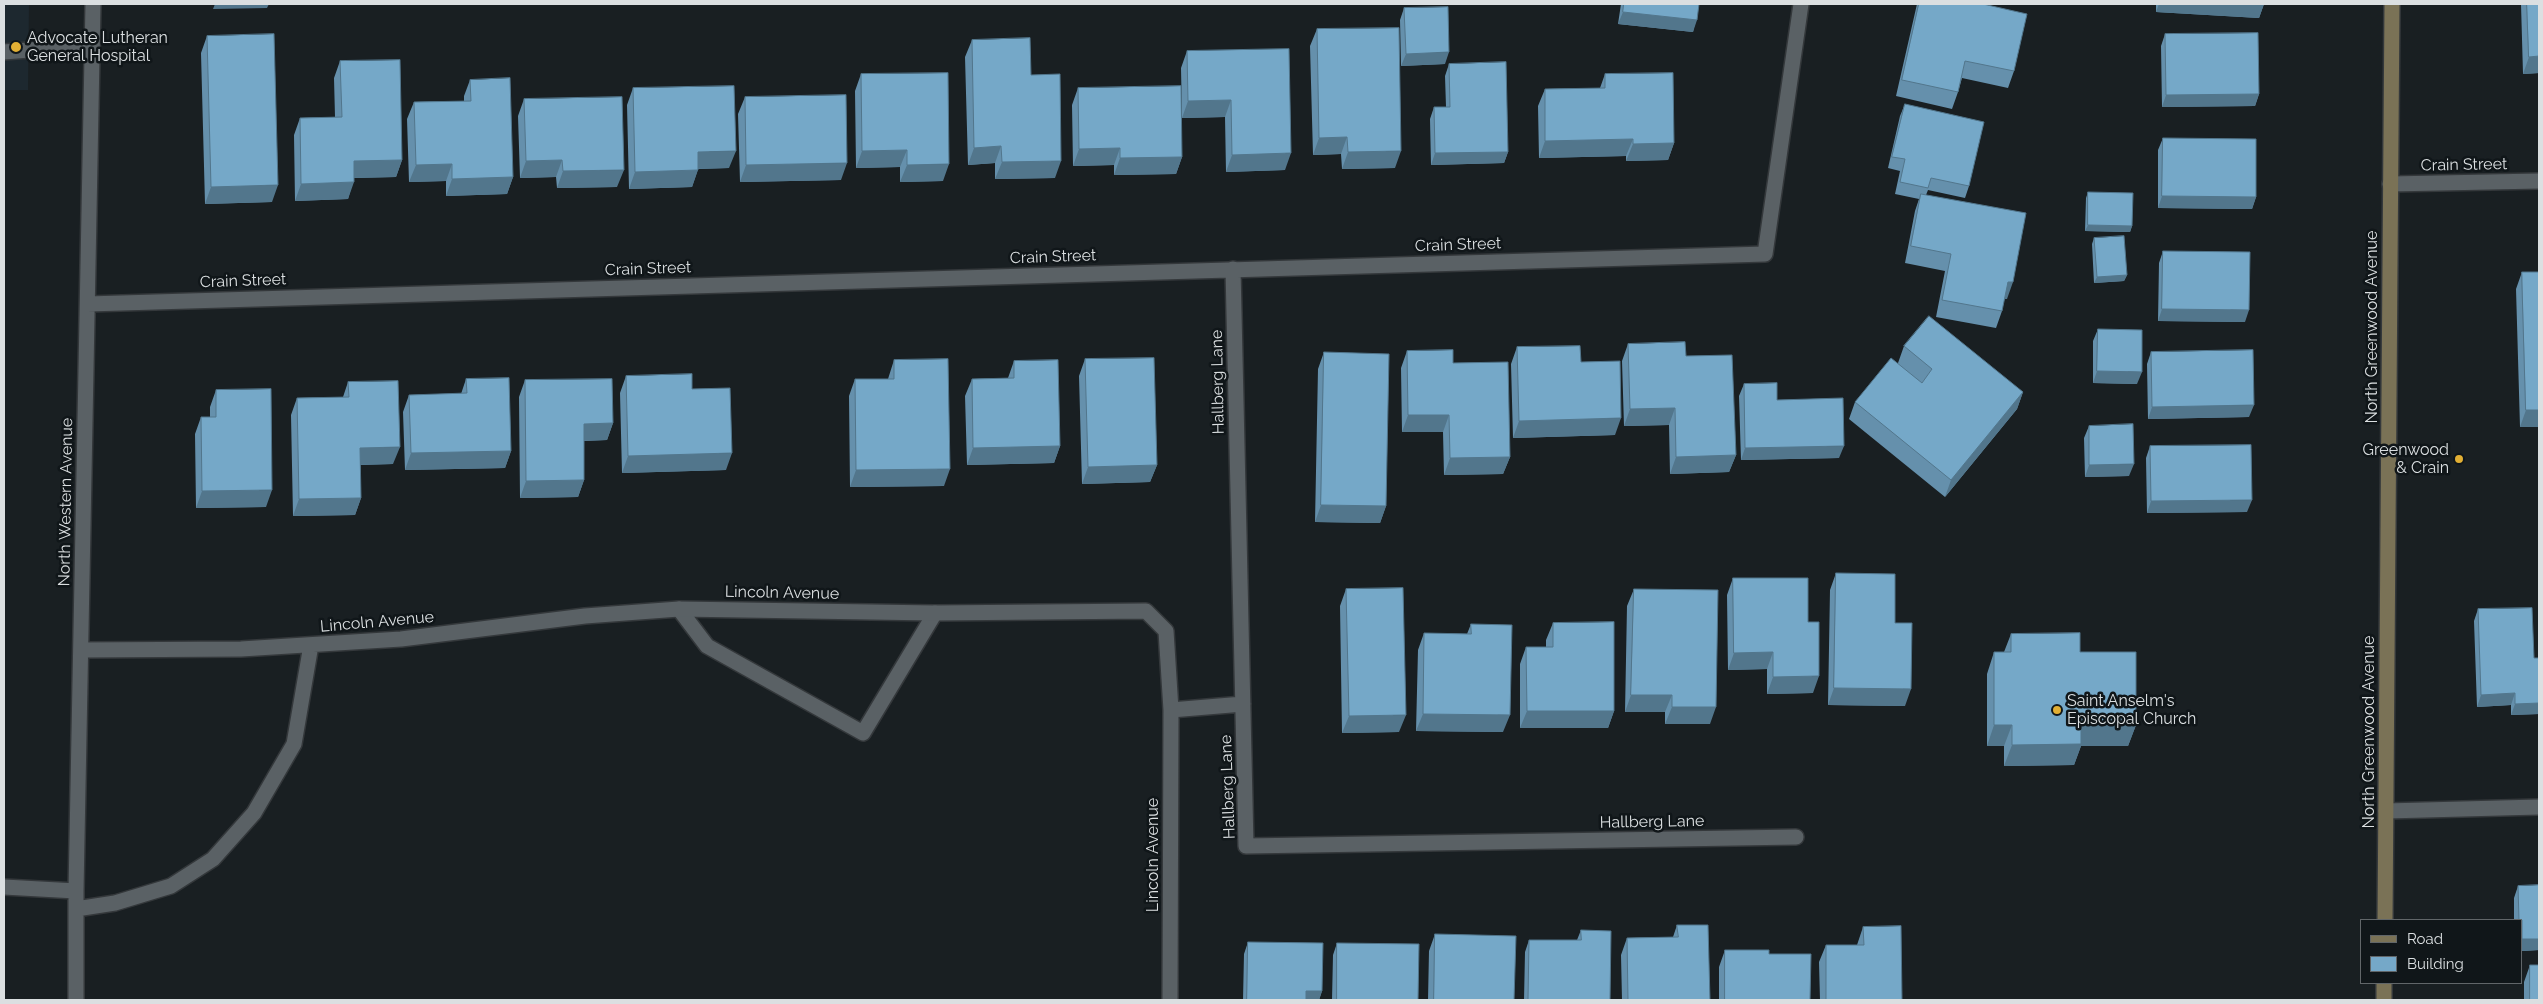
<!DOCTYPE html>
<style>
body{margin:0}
#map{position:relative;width:2543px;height:1004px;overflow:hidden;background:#191f22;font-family:Raleway,sans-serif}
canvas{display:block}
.frame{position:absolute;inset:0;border:5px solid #dbdfe1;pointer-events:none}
.legend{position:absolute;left:2360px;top:919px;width:162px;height:65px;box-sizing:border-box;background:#101619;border:1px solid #616669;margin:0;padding:6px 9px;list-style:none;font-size:15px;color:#dbdfe1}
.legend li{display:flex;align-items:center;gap:10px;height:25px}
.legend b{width:25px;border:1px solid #616669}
</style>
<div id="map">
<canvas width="2543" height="1004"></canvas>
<div class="frame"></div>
<ul class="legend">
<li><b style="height:6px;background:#7a7256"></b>Road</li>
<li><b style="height:14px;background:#75a8c8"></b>Building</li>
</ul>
</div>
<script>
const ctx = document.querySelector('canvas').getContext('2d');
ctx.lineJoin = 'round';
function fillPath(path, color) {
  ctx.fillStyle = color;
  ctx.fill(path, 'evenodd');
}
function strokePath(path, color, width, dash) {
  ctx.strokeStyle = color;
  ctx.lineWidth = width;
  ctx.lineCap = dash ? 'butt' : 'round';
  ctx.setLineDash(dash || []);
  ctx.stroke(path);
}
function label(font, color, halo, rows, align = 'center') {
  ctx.font = font + ' Raleway,sans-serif';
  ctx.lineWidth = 5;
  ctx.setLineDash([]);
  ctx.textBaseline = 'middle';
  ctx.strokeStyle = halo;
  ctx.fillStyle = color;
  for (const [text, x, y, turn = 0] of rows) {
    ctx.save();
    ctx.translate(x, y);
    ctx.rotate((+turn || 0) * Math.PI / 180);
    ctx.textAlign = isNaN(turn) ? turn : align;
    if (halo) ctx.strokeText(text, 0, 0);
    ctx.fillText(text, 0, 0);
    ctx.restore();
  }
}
const built = new Path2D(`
 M4 4H29L28 90H4Z`);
const lane = new Path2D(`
 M4 52 92 45
 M679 609 707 646 863 733 935 613`);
const street = new Path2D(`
 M2390 184 2539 181
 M1233 269 1246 846 1796 837
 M88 304 1765 254 1801 4
 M81 650 241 649 401 639 585 616 679 609 935 613 1146 611 1166 631 1171 710 1170 1000
 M1171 710 1243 704
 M2386 811 2539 807
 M4 887 76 891
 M76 909 115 903 171 886 213 859 254 813 294 744 311 645
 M76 1000V891L93 4`);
const secondary = new Path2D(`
 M2385 920 2392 4
 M2384 1000V983`);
const wall = new Path2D(`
 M1621 4H1699L1693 32 1618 24Z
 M1917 4H1983L2014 71 2008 88 1962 78 1958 92 1952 109 1896 96Z
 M2156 4H2264L2259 18 2156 12Z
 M2521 4H2539V73L2523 74Z
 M1404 8 1445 64 1401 66 1400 20Z
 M1317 29 1395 168 1342 169 1341 154 1313 155 1310 46Z
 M2165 34 2259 94 2255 106 2162 107 2161 46Z
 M207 36 272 202 205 204 201 53Z
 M972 40 1031 75 1055 178 995 179V163L968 165 965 57Z
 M1289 49 1285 170 1226 172 1225 117 1182 118 1181 68 1187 51Z
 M340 61 402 160 396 177 354 178 348 199 295 201 294 135 300 118 335 117 334 78Z
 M1449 64 1508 152 1504 163 1431 165 1430 119 1434 107H1446L1445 76Z
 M861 74 943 181 900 182V167L856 168 855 91Z
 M1605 74 1674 143 1668 160 1626 161V156L1539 158 1538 106 1545 89 1600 88Z
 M470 80 513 177 507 194 446 196V181L409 182 407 119 414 102 464 101V96Z
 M633 88 729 168 698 169 692 187 629 189 627 105Z
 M1078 88 1182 157 1176 174 1114 175V165L1073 166 1072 105Z
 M745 97 841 180 740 182 738 114Z
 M524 99 617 187 557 188 556 177 520 178 518 116Z
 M1905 104 1969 186 1965 198 1928 190 1926 195 2007 299H2004L2002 311 1996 328 1936 317 1945 271 1905 263 1915 211 1919 199 1895 194 1900 171 1888 168 1900 116Z
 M2163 138 2256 197 2252 209 2158 208V150Z
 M2088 192 2132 226 2130 232 2085 231 2086 198Z
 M2094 238 2127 275 2124 281 2094 283 2092 244Z
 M2163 251 2245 322 2158 321 2159 263Z
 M2522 272 2539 427H2520L2516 289Z
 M2098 329 2137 384 2093 383V341Z
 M1628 344 1686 356 1736 455 1729 472 1670 474 1669 425 1624 426 1622 361Z
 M1904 346 2023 392 2017 409 1945 497 1849 419 1855 402 1898 363Z
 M1517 347 1581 362 1615 435 1513 438 1511 364Z
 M1407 351 1453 363 1510 457 1503 474 1444 475 1443 432H1402L1401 368Z
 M1324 352 1386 506 1380 523 1315 522 1318 369Z
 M2151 352 2249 417 2148 419 2147 364Z
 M1085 359 1157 465 1150 482 1082 484 1079 376Z
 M894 360 944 486 850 487 849 396 855 379H888Z
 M1014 361 1060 446 1054 463 967 465 965 396 972 379 1008 378Z
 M626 376 692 389 726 470 622 473 620 393Z
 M466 379 511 451 505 468 405 470 403 412 409 395 461 394Z
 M525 380 613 423 607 440 584 441V480L578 497 520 498 519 397Z
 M348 382 393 464 360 465 361 498 355 515 293 516 291 415 297 398 343 397Z
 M1744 384 1777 400 1839 458 1741 460 1739 396Z
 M216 390 266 507 196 508 195 434 201 417H210V407Z
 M2089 426 2129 476 2085 477 2084 438Z
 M2150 446 2247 512 2147 513 2146 458Z
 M1836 573 1895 623 1905 706 1828 705 1830 590Z
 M1733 578 1808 622 1813 693 1767 694V669L1728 670 1727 595Z
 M1346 589 1399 732 1342 733 1340 606Z
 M1634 589 1710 724H1665V712H1625L1627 606Z
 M2478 609 2534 658H2539V714L2511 715V705L2477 707 2474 621Z
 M1553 623 1614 711 1608 728H1520V664L1526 647H1546V640Z
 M1471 624 1503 732 1416 731 1418 650 1424 633 1467 634Z
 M2011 634 2080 652 2136 725 2128 746H2081L2074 765 2004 766V746H1987V674L1994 652H2004Z
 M2518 886 2539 950 2522 951V920H2514V898Z
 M1677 925 1710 1000H1622L1621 955 1627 938 1673 937Z
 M1863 927 1902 1000H1820L1819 962 1826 945H1857Z
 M1581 930 1610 1000H1524L1525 952 1529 940H1577Z
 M1435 934 1514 1000H1428L1429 951Z
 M1248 942 1322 991 1319 1000H1243L1244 954Z
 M1337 943 1418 1000H1332L1333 955Z
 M1725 950 1769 954 1810 1000H1719V967Z
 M2530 965 2539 1000H2524V982Z`);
const shadedWall = new Path2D(`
 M215 4H269L267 8 213 9Z
 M2159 4H2264L2259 18 2156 12Z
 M1623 12 1697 20 1693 32 1618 24Z
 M1449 52 1445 64 1401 66 1406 54Z
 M2539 56V73L2523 74 2529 57Z
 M2259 94 2255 106 2162 107 2166 95Z
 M1231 100 1225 117 1182 118 1188 101Z
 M1347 137 1341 154 1313 155 1319 138Z
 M1633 139 1626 156 1539 158 1545 141Z
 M1674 143 1668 160 1626 161 1633 144Z
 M1001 146 995 163 968 165 974 148Z
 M1120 148 1114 165 1073 166 1079 149Z
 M907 150 900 167 856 168 862 151Z
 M736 151 729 168 691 169 698 152Z
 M1401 151 1395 168 1342 169 1348 152Z
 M1508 152 1504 163 1431 165 1435 153Z
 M1291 153 1285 170 1226 172 1232 155Z
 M1182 157 1176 174 1114 175 1120 158Z
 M402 160 396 177 348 178 354 161Z
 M562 160 556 177 520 178 526 161Z
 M1061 161 1055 178 995 179 1002 162Z
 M847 163 841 180 740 182 746 165Z
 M452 164 446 181 409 182 416 165Z
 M949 164 943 181 900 182 907 165Z
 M624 170 617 187 557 188 563 171Z
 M698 170 692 187 629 189 635 172Z
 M513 177 507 194 446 196 452 179Z
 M354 182 348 199 295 201 301 184Z
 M278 185 272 202 205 204 211 187Z
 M2162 196 2256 197 2252 209 2158 208Z
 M2088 225 2132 226 2130 232 2085 231Z
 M2127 275 2124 281 2094 283 2097 277Z
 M2008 282H2013L2007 299H2002Z
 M2162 309 2249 310 2245 322 2158 321Z
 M2097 371 2142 372 2137 384 2093 383Z
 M2023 392 2017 409 1945 497 1951 480Z
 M2254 405 2249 417 2148 419 2152 407Z
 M1675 408 1669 425 1624 426 1630 409Z
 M2526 410H2539V427H2520Z
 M1408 415H1449L1443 432H1402Z
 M1621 418 1615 435 1513 438 1519 421Z
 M613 423 607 440 577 441 584 424Z
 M1060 446 1054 463 967 465 973 448Z
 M1844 446 1839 458 1741 460 1745 448Z
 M400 447 393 464 353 465 360 448Z
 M511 451 505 468 405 470 411 453Z
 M732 453 726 470 622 473 628 456Z
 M1736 455 1729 472 1670 474 1676 457Z
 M1510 457 1503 474 1444 475 1450 458Z
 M2134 464 2129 476 2085 477 2089 465Z
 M1157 465 1150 482 1082 484 1088 467Z
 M950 469 944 486 850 487 856 470Z
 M584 480 578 497 520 498 526 481Z
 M272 490 266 507 196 508 202 491Z
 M361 498 355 515 293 516 299 499Z
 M2252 500 2247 512 2147 513 2151 501Z
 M1321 505 1386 506 1380 523 1315 522Z
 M1773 652 1767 669 1728 670 1734 653Z
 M1819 676 1813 693 1767 694 1773 677Z
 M1834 688 1911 689 1905 706 1828 705Z
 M2515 693 2511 705 2477 707 2481 695Z
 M1631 695H1672L1665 712H1625Z
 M2539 703V714L2511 715 2515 704Z
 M1672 707H1716L1710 724H1665Z
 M1527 711H1614L1608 728H1520Z
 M1423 714 1510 715 1503 732 1416 731Z
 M1406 715 1399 732 1342 733 1349 716Z
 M1994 725H2012L2004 746H1987Z
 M2081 725H2136L2128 746H2081L2074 765 2004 766 2012 745Z
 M2522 939H2539V950L2522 951Z
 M1306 991H1322L1319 1000H1302Z`);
const building = new Path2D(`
 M1624 4H1699L1697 20 1623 12Z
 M1919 4H1983L2027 14 2014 71 1965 61 1958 92 1902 80Z
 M2527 4H2539V56L2529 57Z
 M1448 7 1449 52 1406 54 1404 8Z
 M1399 28 1401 151 1348 152 1347 137 1319 138 1317 29Z
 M2258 33 2259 94 2166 95 2165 34Z
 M274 34 278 185 211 187 207 36Z
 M1030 38 1031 75 1060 74 1061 161 1002 162 1001 146 974 148 972 40Z
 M1289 49 1291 153 1232 155 1231 100 1188 101 1187 51Z
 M400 60 402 160 354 161V182L301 184 300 118 342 117 340 61Z
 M1506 62 1508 152 1435 153 1434 107H1450L1449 64Z
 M948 73 949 164 907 165V150L862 151 861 74Z
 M1673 73 1674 143 1633 144V139L1545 141V89L1605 88V74Z
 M510 78 513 177 452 179V164L416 165 414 102 471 101 470 80Z
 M734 86 736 151 698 152V170L635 172 633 88Z
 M1181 86 1182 157 1120 158V148L1079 149 1078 88Z
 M846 95 847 163 746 165 745 97Z
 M622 97 624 170 563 171 562 160 526 161 524 99Z
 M1905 104 1984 122 1969 186 1931 178 1928 188 1900 182 1905 159 1892 157Z
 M2163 138 2256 139V197L2162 196Z
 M2088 192 2133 193 2132 226 2088 225Z
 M1921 194 2026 213 2013 282H2008L2002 311 1942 300 1951 254 1911 246Z
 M2124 236 2127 275 2097 277 2094 238Z
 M2163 251 2250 252 2249 310 2162 309Z
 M2522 272H2539V410H2526Z
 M1929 316 2023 392 1951 480 1855 402 1891 358 1922 383 1932 369 1904 346Z
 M2098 329 2142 330V372L2097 371Z
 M1685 342 1686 356 1732 355 1736 455 1676 457 1675 408 1630 409 1628 344Z
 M1580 346 1581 362 1620 361 1621 418 1519 421 1517 347Z
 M1453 350V363L1508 362 1510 457 1450 458 1449 415H1408L1407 351Z
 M2253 350 2254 405 2152 407 2151 352Z
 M1324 352 1389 354 1386 506 1321 505Z
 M1154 358 1157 465 1088 467 1085 359Z
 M948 359 950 469 856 470 855 379H894V360Z
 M1058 360 1060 446 973 448 972 379 1014 378V361Z
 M692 374V389L730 388 732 453 628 456 626 376Z
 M509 378 511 451 411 453 409 395 467 393 466 379Z
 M612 379 613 423 584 424V480L526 481 525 380Z
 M398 381 400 447 360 448 361 498 299 499 297 398 349 397 348 382Z
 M1777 383V400L1843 398 1844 446 1745 448 1744 384Z
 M271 389 272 490 202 491 201 417H216V390Z
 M2133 424 2134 464 2089 465V426Z
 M2251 445 2252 500 2151 501 2150 446Z
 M1836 573 1895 574V623H1912L1911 689 1834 688Z
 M1733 578H1808V622H1819V676L1773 677V652L1734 653Z
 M1403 588 1406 715 1349 716 1346 589Z
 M1634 589 1718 590 1716 707H1672V695H1631Z
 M2532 608 2534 658H2539V703L2515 704V693L2481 695 2478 609Z
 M1614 622V711H1527L1526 647H1553V623Z
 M1471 624 1512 625 1510 715 1423 714 1424 633 1471 634Z
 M2080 633V652H2136V725H2081V744L2012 745V725H1994V652H2011V634Z
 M2539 885V939H2522V920H2519L2518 886Z
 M1677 925H1708L1710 1000H1628L1627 938 1678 937Z
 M1901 926 1902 1000H1826V945H1864L1863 927Z
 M1581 930 1611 931 1610 1000H1528L1529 940H1581Z
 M1435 934 1516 936 1514 1000H1434Z
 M1248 942 1323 943 1322 991H1306V1000H1247Z
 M1337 943 1419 944 1418 1000H1337Z
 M1725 950H1769V954H1811L1810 1000H1725Z
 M2530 965H2539V1000H2530Z`);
const markers = [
 [16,47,6,"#e2af34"],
 [2459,459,5,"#e2af34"],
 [2057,710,5,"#e2af34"]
];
const poiNames = [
 ["Advocate Lutheran",27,38],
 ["General Hospital",27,56],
 ["Greenwood",2449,450,"right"],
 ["& Crain",2449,468,"right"],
 ["Saint Anselm's",2067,701],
 ["Episcopal Church",2067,719]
];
const streetNames = [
 ["Crain Street",2464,165,-1],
 ["Crain Street",1458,245,-2],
 ["Crain Street",1053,257,-2],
 ["Crain Street",648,269,-2],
 ["Crain Street",243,281,-2],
 ["North Greenwood Avenue",2372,327,-90],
 ["Hallberg Lane",1218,382,-91],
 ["North Western Avenue",66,502,-89],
 ["Lincoln Avenue",782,593,1],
 ["Lincoln Avenue",377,622,-5],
 ["North Greenwood Avenue",2369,732,-90],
 ["Hallberg Lane",1228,787,-92],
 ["Hallberg Lane",1652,822,-1],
 ["Lincoln Avenue",1153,855,-90]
];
fillPath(built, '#1d282f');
strokePath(lane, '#34383b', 18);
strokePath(street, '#34383b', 18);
strokePath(secondary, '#34383b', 18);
strokePath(lane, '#5a6165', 15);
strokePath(street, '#5a6165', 15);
strokePath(secondary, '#7a7256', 15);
fillPath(wall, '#6590ac');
fillPath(shadedWall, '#52768c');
fillPath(building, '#75a8c8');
strokePath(building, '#52768c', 1);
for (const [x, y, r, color] of markers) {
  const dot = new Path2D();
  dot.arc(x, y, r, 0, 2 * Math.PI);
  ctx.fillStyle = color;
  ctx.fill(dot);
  strokePath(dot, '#101619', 2);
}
label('16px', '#dbdfe1', '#101619', poiNames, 'left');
label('16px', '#dbdfe1', '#101619', streetNames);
</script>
